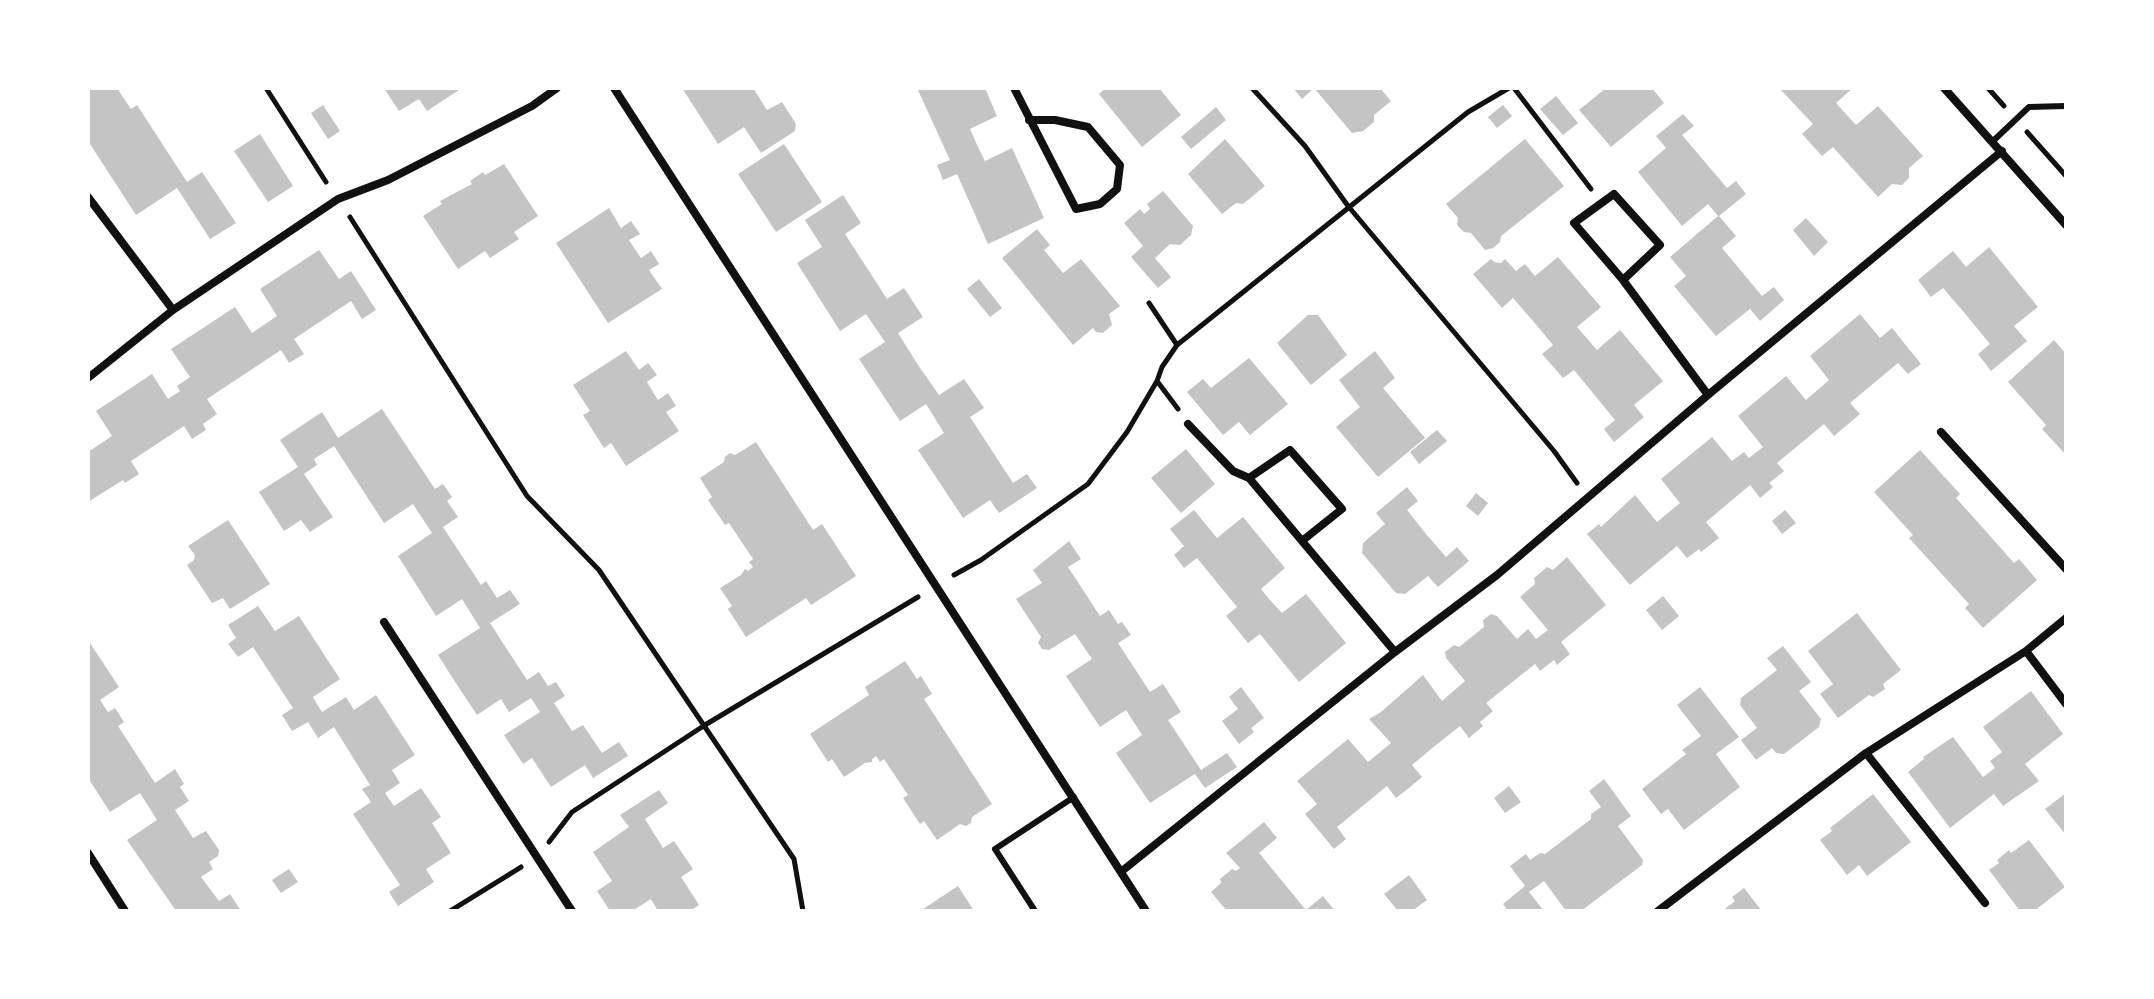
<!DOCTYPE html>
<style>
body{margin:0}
#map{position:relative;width:2154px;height:999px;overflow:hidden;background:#fff;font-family:Jost,sans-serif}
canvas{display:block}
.frame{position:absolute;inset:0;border:90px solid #fff;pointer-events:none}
</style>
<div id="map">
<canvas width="2154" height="999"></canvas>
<div class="frame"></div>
</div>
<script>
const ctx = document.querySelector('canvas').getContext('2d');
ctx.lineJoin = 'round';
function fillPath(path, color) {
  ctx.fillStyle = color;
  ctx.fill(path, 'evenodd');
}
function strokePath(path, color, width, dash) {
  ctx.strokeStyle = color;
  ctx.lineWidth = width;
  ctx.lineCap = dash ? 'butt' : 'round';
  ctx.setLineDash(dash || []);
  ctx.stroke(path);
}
const building = new Path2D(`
 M88 88H117L131 109 137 105 187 182 202 172 236 223 210 239 177 188 136 215 88 141Z
 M384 88H462L427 111 419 99 399 111Z
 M682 88H753L767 110 782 102 796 124 795 131 761 153 744 127 718 144Z
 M917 88H985L997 116 970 129 978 147 985 161 1012 148 1044 218 988 244 957 174 943 180 937 165 950 160Z
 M1106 88H1159L1181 115 1142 147 1099 94Z
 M1293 88H1380L1391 101 1374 115V122L1363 131 1352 133 1314 88 1302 99Z
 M1606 88H1652L1664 103 1611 147 1579 110Z
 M1779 88H1853L1836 103 1856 125 1878 106 1923 156 1909 168V178L1902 185 1892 184 1878 197 1833 147 1822 156 1802 134 1813 124Z
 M1556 96 1578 123 1563 135 1540 109Z
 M323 105 340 131 328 139 311 113Z
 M1503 105 1512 116 1497 128 1488 117Z
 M1216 107 1226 120 1191 149 1181 137Z
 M1683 114 1694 126 1682 135 1727 188 1736 181 1746 194 1719 216 1736 236 1722 248 1762 296 1774 287 1784 300 1760 321 1750 309 1716 336 1674 286 1686 276 1670 257 1718 216 1708 204 1682 226 1638 172 1666 148 1656 136Z
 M260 134 293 186 268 202 234 151Z
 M1225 139 1265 186 1243 204 1236 203 1222 214 1188 174Z
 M1525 139 1564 186 1501 236 1500 242 1493 248 1485 250 1471 233 1464 232 1457 225 1458 218 1446 204Z
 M784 144 822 202 776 232 738 174Z
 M504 164 538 216 514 232 519 239 490 258 485 251 458 269 423 216 442 204 440 201 472 184 470 181 483 172 485 175Z
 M1163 191 1193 226 1191 235 1180 245 1170 244 1155 258 1171 277 1158 288 1131 257 1143 246 1124 223 1140 209 1144 214 1150 209 1147 204Z
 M843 195 861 223 845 234 887 299 904 288 923 317 898 333 918 365 939 395 964 379 984 408 970 417 1013 483 1027 474 1037 488 999 513 990 500 963 518 918 450 944 433 926 404 900 421 859 359 885 342 866 314 840 331 797 263 822 247 805 220Z
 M609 208 621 228 631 221 640 234 629 240 641 258 651 251 659 264 649 270 662 289 608 323 556 243Z
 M1806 218 1828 242 1814 256 1793 230Z
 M1037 229 1050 245 1044 250 1063 273 1081 259 1120 306 1109 314 1112 325 1103 333 1096 332 1093 328 1073 345 1002 258Z
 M1989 247 2038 307 2014 326 2027 341 1991 371 1978 354 1990 344 1967 316 1943 288 1931 297 1918 280 1953 251 1966 267Z
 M319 250 339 279 351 271 376 310 362 319 351 301 294 339 304 354 289 363 281 350 207 399 217 414 203 424 206 430 192 439 184 426 131 461 139 474 125 483 123 480 88 502V452L112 436 96 411 152 374 168 399 180 391 177 386 190 377 171 349 235 307 252 333 277 316 260 289Z
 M1558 257 1601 307 1577 327 1597 350 1620 330 1663 381 1634 405 1644 417 1614 442 1604 429 1615 420 1574 370 1563 378 1542 354 1553 345 1533 321 1513 298 1502 308 1473 274 1491 259 1494 262 1501 263 1505 259 1516 271 1525 264 1535 276Z
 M979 279 1002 308 990 317 967 289Z
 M1860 314 1880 338 1892 328 1921 364 1908 374 1898 363 1850 403 1860 414 1834 436 1824 424 1777 463 1784 471 1769 483 1773 487 1760 498 1750 485 1706 522 1719 538 1701 552 1699 549 1687 558 1677 546 1630 585 1587 534 1599 524 1601 527 1635 495 1657 522 1680 503 1661 479 1712 437 1732 461 1744 452 1749 458 1763 447 1738 416 1786 376 1806 400 1829 380 1810 356Z
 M1308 315H1318L1347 355 1311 385 1277 343Z
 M2054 340 2066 354V455L2042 429 2046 425 2008 382Z
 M626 351 639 370 648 363 657 375 647 382 658 400 668 393 676 406 666 412 679 431 626 466 611 443 604 448 583 415 590 411 573 385Z
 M1375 351 1395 378 1383 388 1425 438 1378 477 1336 427 1360 407 1339 380Z
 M1249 358 1288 404 1250 435 1239 422 1223 435 1187 392 1203 379 1211 388Z
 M382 409 435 489 443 484 452 497 447 501 458 517 443 527 481 585 486 581 497 598 510 590 520 604 490 623 527 680 539 672 548 686 556 682 565 696 554 703 572 731 583 725 602 753 619 742 628 756 593 778 585 765 551 787 532 758 523 764 504 735 540 712 531 698 509 712 501 699 477 715 457 685 438 655 480 628 462 599 436 616 398 556 432 533 413 504 384 523 334 446 314 459 317 465 304 474 333 517 310 532 301 520 284 531 259 492 298 467 280 440 322 412 338 438Z
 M1437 430 1447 441 1419 464 1410 452Z
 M756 442 813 530 822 524 856 576 811 605 806 598 746 637 728 609 732 606 720 588 741 575 745 569 748 571 753 567 749 562 753 559 729 523 725 525 708 500 712 497 700 478 724 462 725 457 730 453 735 455Z
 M1186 449 1215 484 1181 513 1151 478Z
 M1920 450 1960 494 1956 498 1975 519 2014 563 2019 559 2037 580 1983 628 1965 608 1969 604 1909 538 1913 535 1874 492Z
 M1407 487 1418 501 1407 510 1426 534 1446 557 1457 547 1469 561 1438 587 1428 576 1405 594 1396 593 1362 553 1363 543 1385 524 1376 513Z
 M1476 493 1488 503 1478 516 1466 506Z
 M1194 510 1217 538 1243 517 1285 568 1261 589 1270 600 1282 613 1306 594 1346 643 1299 682 1260 634 1248 643 1226 616 1237 607 1197 558 1184 568 1174 555 1184 546 1170 529Z
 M1785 510 1796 523 1782 534 1772 521Z
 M228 520 270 584 230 609 223 598 212 603 187 565 194 560 195 555 188 546Z
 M1069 541 1081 559 1068 567 1100 616 1109 610 1118 624 1122 622 1131 635 1118 643 1150 692 1163 684 1181 712 1168 720 1201 770 1227 753 1237 767 1205 788 1195 774 1150 803 1116 753 1142 735 1126 710 1100 727 1066 676 1092 659 1075 634 1049 650 1042 649 1038 643 1041 637 1016 599 1042 583 1033 570Z
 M1567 557 1606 605 1561 642 1570 654 1557 665 1554 660 1540 671 1535 664 1486 703 1493 711 1480 722 1483 726 1469 738 1460 726 1436 745 1412 765 1422 777 1409 788 1396 798 1387 786 1337 827 1346 839 1334 849 1305 814 1317 804 1297 781 1348 739 1368 762 1391 743 1369 719 1381 712 1423 675 1442 701 1465 681 1446 658 1445 652 1454 645 1459 647 1484 627 1483 620 1491 614 1497 616 1517 639 1528 629 1536 639 1548 630 1520 597 1535 584 1534 578 1547 567 1553 570Z
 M1663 596 1679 616 1662 630 1646 610Z
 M258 606 275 631 299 616 340 679 313 697 322 712 346 697 354 710 376 695 415 755 392 770 400 783 385 793 394 806 421 788 441 817 432 823 451 853 426 869 434 882 398 906 389 892 400 885 353 814 371 802 362 789 370 785 334 727 318 738 308 722 292 731 282 715 293 708 253 647 238 657 228 644 236 638 228 625Z
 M1857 613 1901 670 1883 684 1885 689 1873 697 1869 695 1838 718 1820 694 1833 684 1808 651Z
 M88 640 119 687 100 700 108 712 115 708 124 722 118 726 155 783 175 769 184 784 180 787 189 801 175 810 193 838 206 831 219 850 218 856 209 862 213 869 201 877 219 901 230 894 241 911H176L127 840 157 820 140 793 110 812 88 778Z
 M1783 646 1811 682 1799 691 1821 719 1819 727 1784 754 1776 753 1772 748 1756 760 1741 740 1757 728 1740 705 1741 698 1777 670 1767 658Z
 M905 661 917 679 921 676 932 694 924 699 992 804 972 817 971 823 966 826 960 824 937 840 924 821 920 824 903 798 908 795 884 759 880 762 876 756 872 759V762L865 763 844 777 832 759 828 762 810 734 869 695 865 687Z
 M1241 687 1264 718 1251 728 1254 732 1239 744 1222 721 1238 709 1229 697Z
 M1700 687 1739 737 1716 754 1740 787 1684 830 1668 809 1661 814 1642 789 1686 754 1682 750 1701 736 1677 705Z
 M2031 691 2063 734 2025 764 2039 781 2003 806 1994 794 1950 828 1908 772 1924 759 1923 757 1953 737 1983 777 1995 768 1990 761 2002 752 1983 727Z
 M1604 779 1631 816 1618 826 1643 860 1642 865 1581 911H1566L1544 881 1529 892 1544 911H1508L1503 904 1525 886 1510 866 1526 854 1530 860 1540 853 1545 854 1591 819V814L1601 807 1589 791Z
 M1509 786 1521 802 1505 813 1494 798Z
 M659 790 668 803 645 819 663 848 674 841 693 869 681 877 699 905 690 911H658L651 899 632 911H610L597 891 612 881 593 852 629 827 620 815Z
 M2066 793V835L2045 809Z
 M1873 794 1911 842 1867 876 1859 865 1847 875 1820 840 1832 831 1830 828Z
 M1264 822 1277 838 1259 853 1306 910 1323 896 1335 911H1227L1211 892 1221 883 1220 879 1232 869 1236 871 1240 868 1226 853Z
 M2029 840 2065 887 2034 911H2020L1989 870 1999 863 1997 860 2009 850 2011 853Z
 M289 869 298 882 281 893 272 880Z
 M1409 875 1427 900 1412 911H1398L1384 894Z
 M958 886 974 911H920Z
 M1744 888 1762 911H1722L1735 901 1732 897Z`);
const path = new Path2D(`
 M266 88 326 182
 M1252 88 1305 146 1348 206 1554 451 1577 483
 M1514 88 1591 189
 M1988 88 2004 106
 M2027 132 2066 176
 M350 217 527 496 599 570 794 859 803 911
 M1149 303 1177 345
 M1157 381 1178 409
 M954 575 981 560 1088 484 1127 432 1157 381 1162 367 1177 345 1468 112 1509 88
 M549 842 572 812 705 725 918 597
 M450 911 521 867`);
const service = new Path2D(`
 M1992 142 2029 107 2066 106
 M1035 911 995 849 1074 797`);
const minor = new Path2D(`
 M614 88 1146 911
 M1014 88 1076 209 1100 204 1117 189 1120 165 1088 127 1055 120H1029
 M1944 88 2066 225
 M88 197 173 310
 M1623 280 1574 223 1614 194 1660 245 1623 280 1708 395 2002 151
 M88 378 173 310 338 199 388 180 532 106 557 88
 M1188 424 1233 471 1249 478 1302 541 1342 509 1290 450 1249 478
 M1941 432 2066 569
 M384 622 572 911
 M2026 651 2066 704
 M1395 652 1497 575 1708 395
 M1866 753 1985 903
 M88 853 125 911
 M1122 871 1395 652 1302 541
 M1658 911 1866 753 2026 651 2066 618`);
fillPath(building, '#c4c4c4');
strokePath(path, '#111', 5);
strokePath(service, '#111', 6);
strokePath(minor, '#111', 8);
</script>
